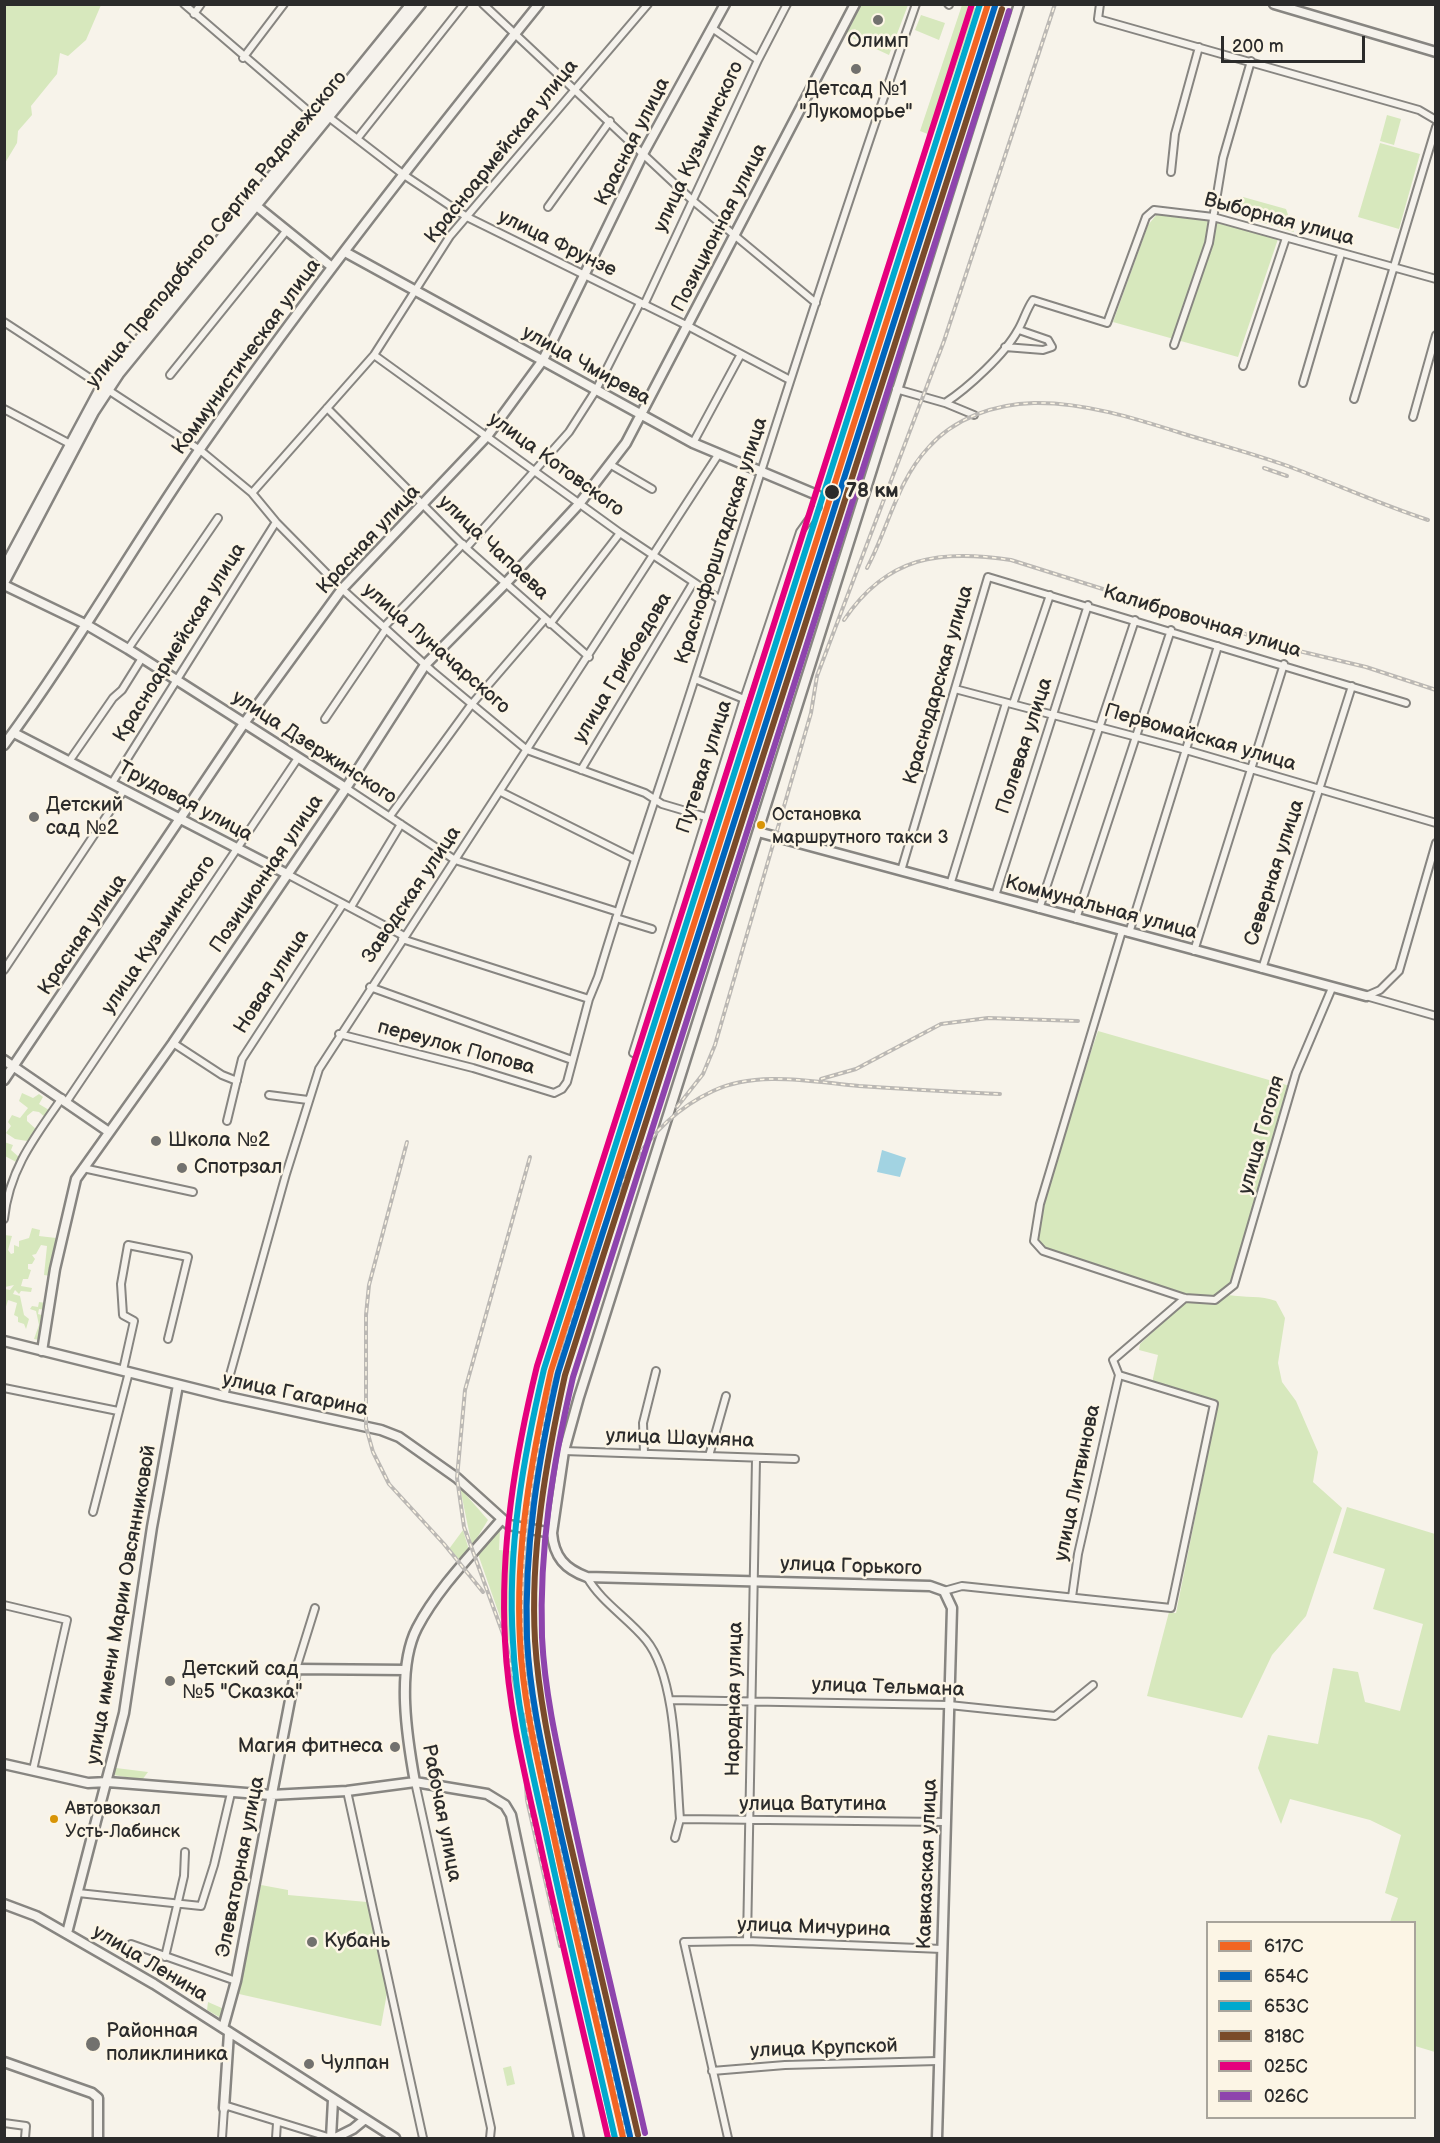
<!DOCTYPE html>
<meta charset="utf-8">
<style>
body{margin:0}
#map{position:relative;width:1440px;height:2143px;overflow:hidden;background:#f7f3ea;font-family:"Balsamiq Sans",sans-serif}
canvas{display:block}
.frame{position:absolute;inset:0;border:6px solid #2b2b2b;pointer-events:none}
.legend{position:absolute;left:1206px;top:1921px;width:210px;height:198px;box-sizing:border-box;background:#fcf5e5;border:2px solid #a8a49b;margin:0;padding:8px 10px;list-style:none;font-size:18px;color:#2b2b2b}
.legend li{display:flex;align-items:center;gap:12px;height:30px}
.legend b{width:30px;border:2px solid #a8a49b}
.scale{position:absolute;left:1221px;top:36px;width:144px;height:27px;box-sizing:border-box;border:3px solid #2b2b2b;border-top:0;padding-left:8px;font-size:18px;line-height:21px;white-space:nowrap;color:#2b2b2b;-webkit-text-stroke:4px #fcf5e5;paint-order:stroke}
</style>
<div id="map">
<canvas width="1440" height="2143"></canvas>
<div class="frame"></div>
<ul class="legend">
<li><b style="height:8px;background:#f26522"></b>617C</li>
<li><b style="height:8px;background:#0065bd"></b>654С</li>
<li><b style="height:8px;background:#00a9ce"></b>653С</li>
<li><b style="height:8px;background:#7a4b2a"></b>818С</li>
<li><b style="height:8px;background:#e5007d"></b>025С</li>
<li><b style="height:8px;background:#8e44ad"></b>026С</li>
</ul>
<div class="scale">200 m</div>
</div>
<script>
const ctx = document.querySelector('canvas').getContext('2d');
ctx.lineJoin = 'round';
function fillPath(path, color) {
  ctx.fillStyle = color;
  ctx.fill(path, 'evenodd');
}
function strokePath(path, color, width, dash) {
  ctx.strokeStyle = color;
  ctx.lineWidth = width;
  ctx.lineCap = dash ? 'butt' : 'round';
  ctx.setLineDash(dash || []);
  ctx.stroke(path);
}
function label(font, color, halo, rows, align = 'center') {
  ctx.font = font + ' "Balsamiq Sans",sans-serif';
  ctx.lineWidth = 5;
  ctx.setLineDash([]);
  ctx.textBaseline = 'middle';
  ctx.strokeStyle = halo;
  ctx.fillStyle = color;
  for (const [text, x, y, turn = 0] of rows) {
    ctx.save();
    ctx.translate(x, y);
    ctx.rotate((+turn || 0) * Math.PI / 180);
    ctx.textAlign = isNaN(turn) ? turn : align;
    if (halo) ctx.strokeText(text, 0, 0);
    ctx.fillText(text, 0, 0);
    ctx.restore();
  }
}
const green = new Path2D(`
 M5 4 101 5 86 40 68 56 60 53 57 74 31 106 32 115 18 131 17 143 5 163Z
 M861 5H908L889 55 846 35Z
 M962 5 976 8 933 136 920 131Z
 M921 15 945 23 939 40 915 30Z
 M1387 115 1401 119 1394 145 1380 141Z
 M1380 143 1420 154 1399 229 1358 217Z
 M1243 197 1286 209 1294 232 1237 215Z
 M1158 213 1194 216 1278 239 1238 357 1113 322 1148 225Z
 M1098 1031 1290 1086 1234 1285 1215 1300H1199L1043 1251 1034 1241 1040 1204Z
 M22 1093 33 1098 39 1094 43 1097 39 1104 49 1110 46 1118 39 1112 33 1111 27 1116V1121L37 1130 27 1141 15 1139 6 1133 11 1126 8 1122 12 1115 20 1118 28 1108 19 1101Z
 M4 1142 13 1145 11 1150 20 1158 18 1163 5 1156Z
 M32 1228 40 1230 39 1236 56 1238 51 1271 48 1272 51 1273V1276L44 1275 47 1246 41 1245 36 1254 32 1255 35 1259 32 1264H28V1269L31 1270 28 1279H23L21 1286 32 1288 31 1292 21 1291 19 1294 15 1290 13 1294 20 1296 24 1315 29 1319 26 1329 24 1324 18 1322V1317L14 1315 17 1303 8 1300 5 1310V1289L10 1290 14 1285 5 1287V1235L12 1236 8 1250 11 1254 14 1253V1245L19 1247V1241L29 1238Z
 M1228 1295C1245 1298 1261 1295 1276 1301L1285 1318 1278 1363 1282 1382 1296 1401 1318 1452 1313 1482 1342 1508 1306 1616 1272 1655 1242 1718 1147 1696 1169 1612 1176 1613 1218 1403 1152 1383 1158 1355 1139 1350 1140 1344 1189 1298 1216 1302Z
 M39 1302 46 1303 45 1310 39 1309 38 1314 45 1316 39 1340 34 1339 39 1325 36 1311 30 1309 32 1306 38 1307Z
 M460 1488 488 1520 472 1546Z
 M1347 1507 1435 1534V2052L1415 2046 1414 1922H1390L1398 1898 1385 1893 1401 1835 1370 1820 1290 1799 1281 1824 1258 1768 1268 1735 1318 1744 1333 1668 1358 1672 1365 1702 1400 1711 1423 1624 1373 1609 1385 1569 1333 1553Z
 M463 1530 469 1550 461 1562 449 1549Z
 M500 1530 499 1550 515 1551 514 1657 478 1554Z
 M116 1768 148 1772 142 1780 114 1775Z
 M261 1885 288 1890V1895L367 1902 387 1993 381 2026 239 1994Z
 M208 2002 224 2009 221 2018 207 2010Z
 M511 2066 515 2084 507 2086 503 2068Z`);
const water = new Path2D(`
 M882 1150 906 1158 900 1177 877 1172Z`);
const street = new Path2D(`
 M184 4 320 121
 M483 4 692 200 816 303
 M948 4 949 5
 M1100 4 1098 19 1419 110 1436 120
 M194 14 201 4
 M712 28 758 60
 M243 58 284 4
 M326 115 404 175 467 217 688 326 790 380
 M357 139 464 4
 M1171 172 1175 134 1199 47
 M548 207 610 121
 M644 305 758 60 787 4
 M4 322 200 450 252 493 276 522 342 589 432 671 527 750 645 793 662 804 706 817
 M1174 345 1209 243 1223 158 1251 61
 M1005 347 1043 350 1052 347 1048 340 1019 330
 M374 355 620 533 719 599
 M1243 366 1286 238
 M170 375 287 230
 M1303 383 1341 254
 M896 389 945 403C968 388 1005 354 1018 330 1024 320 1026 310 1033 300L1107 323 1146 217 1154 210 1213 217 1436 279
 M1354 399 1436 127
 M945 403 974 415
 M327 408 466 548 589 657
 M4 409 72 445
 M1413 417 1436 335
 M693 443 741 354
 M611 465 652 489
 M252 493 374 355 450 236 648 4
 M466 548 569 432 596 390 640 303
 M550 624 620 533
 M384 627 463 544
 M128 649 218 518
 M695 679 744 699
 M955 689 1186 750 1436 823
 M1013 704 1050 595
 M325 719 386 629
 M70 760 113 698 122 690 142 658
 M581 770 693 583
 M112 783 276 522
 M346 788 455 860 618 912
 M501 792 635 859
 M390 816 471 705 545 619
 M901 871 988 577 1406 703
 M287 874 404 936
 M950 885 1006 703
 M995 896 1088 605
 M351 907 401 824
 M1039 909 1135 620
 M616 918 652 929
 M1076 919 1171 630
 M1122 931 1040 1204 1034 1241 1043 1251 1185 1298 1215 1300 1234 1285 1296 1073 1332 988
 M1129 933 1218 646
 M402 939 589 999
 M1194 951 1284 664
 M1262 969 1352 686
 M4 970 124 790
 M370 987 572 1060
 M1366 996 1380 990 1399 971 1436 843
 M1366 996 1436 1016
 M339 1034 473 1068 554 1093 562 1089 567 1082 589 999 598 977C628 876 663 778 695 678 767 453 838 228 916 4
 M173 1043 222 1075 237 1081
 M633 1053 744 699 800 532 818 507 817 495
 M269 1095 308 1100
 M67 1101 298 758
 M227 1121 242 1059 343 904
 M83 1168 193 1192
 M4 1219C9 1170 34 1138 62 1098
 M123 1370 134 1321 123 1315 121 1284 128 1245 188 1257 168 1339
 M1119 1375 1113 1360 1185 1298
 M4 1388 118 1411
 M224 1396 286 1174 319 1069 718 455
 M564 1451 795 1459
 M644 1453 643 1423 656 1371
 M709 1456 726 1396
 M93 1512 129 1372
 M587 1577C601 1602 628 1618 646 1640 677 1677 676 1772 680 1819L675 1838
 M944 1591 962 1586 1171 1608 1214 1404 1119 1375
 M1072 1597 1078 1554 1119 1375
 M4 1605 67 1620 33 1770
 M296 1669 315 1608
 M670 1700 949 1705 1055 1716 1093 1685
 M415 1782 491 2128 490 2138
 M347 1791 423 2138
 M680 1819 945 1822
 M78 1893 201 1906 214 1865 231 1793
 M747 1941 756 1459
 M131 1944 236 1981
 M165 1957 184 1876 185 1852
 M712 2071 785 2065 938 2061
 M224 2105 331 2138
 M4 2123 26 2126 25 2138
 M222 2138 224 2108
 M276 2138 277 2123
 M728 2138 684 1942 747 1941 942 1949`);
const secondary = new Path2D(`
 M1274 4 1436 52
 M254 204 332 267
 M345 252 693 443 817 495
 M4 568 102 385 411 4
 M4 583 94 412 119 374 421 4
 M4 585 87 625 128 649 346 788
 M14 733 287 874
 M4 745C75 649 134 544 202 446 308 294 423 148 539 4
 M758 832 1366 996
 M4 1060 109 1132
 M4 1080 245 722 342 589 488 435 543 360 644 152 725 4
 M4 1341 224 1396 381 1430 399 1437 457 1478 509 1525 552 1533
 M42 1351 55 1269 76 1179 173 1043 346 788 425 665 505 584 579 504 626 443 855 4
 M4 1764 88 1783 108 1782 271 1795 347 1791 415 1782 487 1794 505 1805 511 1815 579 2138
 M415 1782C407 1738 396 1669 417 1628 438 1588 473 1553 502 1519
 M4 1904 36 1916 154 1984 395 2138
 M67 1933 124 1713 152 1527 178 1385
 M223 2028 236 1981 296 1669 406 1670
 M4 2062 92 2093 98 2098V2138
 M224 2108 229 2033
 M331 2138 333 2100
 M335 2138 353 2129 364 2120
 M937 2138 952 1608 944 1591 930 1586 587 1577C565 1569 554 1557 552 1533L564 1451 579 1397 1019 4`);
const rail = new Path2D(`
 M1264 468 1287 476
 M867 568C888 529 897 481 928 448 954 418 995 404 1034 403 1084 402 1137 419 1184 434 1220 445 1258 455 1293 468 1338 485 1382 505 1428 520
 M844 620C887 556 940 549 1011 560L1299 651 1366 667 1436 690
 M821 1079 856 1069 941 1024 988 1018 1078 1021
 M677 1107 703 1074 715 1045 811 713 817 676 944 341 1055 4
 M407 1142 369 1285 366 1315V1427L373 1452 389 1484 444 1544 483 1592
 M526 1714 530 1758 614 2138
 M522 1720 506 1642 464 1527 457 1478 465 1390 530 1157
 M525 1773 527 1800 560 1946
 M627 2138C606 2045 584 1951 563 1857 545 1778 522 1695 522 1614 523 1491 547 1393 586 1277 612 1201 634 1128 713 1091 757 1070 813 1082 859 1086 906 1089 953 1092 1000 1094`);
const rail1 = new Path2D(`
 M623 2138C600 2035 574 1932 552 1828 539 1766 523 1704 520 1641 515 1549 531 1460 551 1371L988 4`);
const rail2 = new Path2D(`
 M630 2136C607 2033 582 1930 559 1826 546 1764 530 1702 527 1638 524 1548 538 1461 558 1373L995 6`);
const rail3 = new Path2D(`
 M615 2138C592 2037 568 1936 546 1834 532 1771 516 1707 513 1642 507 1550 523 1458 544 1369L980 4`);
const rail4 = new Path2D(`
 M638 2135C615 2033 590 1931 567 1829 554 1767 539 1704 535 1641 530 1551 546 1462 565 1375L1002 9`);
const rail5 = new Path2D(`
 M608 2138C584 2035 559 1932 537 1829 523 1767 508 1704 505 1641 500 1548 515 1456 537 1366L972 4`);
const rail6 = new Path2D(`
 M645 2133C622 2030 596 1927 574 1824 561 1763 545 1700 542 1637 539 1548 553 1463 573 1377L1009 11`);
const markers = [
 [878,20,6,"#72716e"],
 [856,69,6,"#72716e"],
 [832,492,8,"#2b2b2b"],
 [34,817,6,"#72716e"],
 [761,825,5,"#d89406"],
 [156,1141,6,"#72716e"],
 [182,1168,6,"#72716e"],
 [170,1681,6,"#72716e"],
 [395,1747,6,"#72716e"],
 [54,1819,5,"#d89406"],
 [312,1942,6,"#72716e"],
 [93,2044,8,"#72716e"],
 [309,2064,6,"#72716e"]
];
const busNames = [
 ["Остановка",772,815],
 ["маршрутного такси 3",772,838],
 ["Автовокзал",65,1809],
 ["Усть-Лабинск",65,1832]
];
const poiNames = [
 ["Олимп",878,42,"center"],
 ["Детсад №1",856,90,"center"],
 ["\"Лукоморье\"",856,113,"center"],
 ["Детский",46,806],
 ["сад №2",46,829],
 ["Школа №2",168,1141],
 ["Спотрзал",194,1168],
 ["Детский сад",182,1670],
 ["№5 \"Сказка\"",182,1693],
 ["Магия фитнеса",383,1747,"right"],
 ["Кубань",324,1942],
 ["Районная",106,2032],
 ["поликлиника",106,2055],
 ["Чулпан",321,2064]
];
const streetNames = [
 ["Красная улица",633,142,-63],
 ["улица Кузьминского",699,147,-65],
 ["Красноармейская улица",502,152,-51],
 ["Выборная улица",1279,220,15],
 ["Позиционная улица",720,228,-63],
 ["улица Преподобного Сергия Радонежского",217,230,-51],
 ["улица Фрунзе",557,244,26],
 ["Коммунистическая улица",247,357,-54],
 ["улица Чмирева",586,366,29],
 ["улица Котовского",556,465,36],
 ["Красная улица",369,540,-47],
 ["Краснофорштадская улица",722,541,-72],
 ["улица Чапаева",493,548,43],
 ["Калибровочная улица",1202,622,17],
 ["Красноармейская улица",180,643,-58],
 ["улица Луначарского",436,649,41],
 ["улица Грибоедова",623,668,-59],
 ["Краснодарская улица",939,685,-74],
 ["Первомайская улица",1200,738,16],
 ["Полевая улица",1025,746,-72],
 ["улица Дзержинского",314,748,33],
 ["Путевая улица",705,767,-72],
 ["Трудовая улица",185,802,28],
 ["Северная улица",1275,873,-72],
 ["Позиционная улица",267,874,-56],
 ["Заводская улица",412,895,-56],
 ["Коммунальная улица",1101,908,15],
 ["Красная улица",83,935,-56],
 ["улица Кузьминского",159,935,-56],
 ["Новая улица",272,982,-57],
 ["переулок Попова",456,1048,15],
 ["улица Гоголя",1262,1135,-74],
 ["улица Гагарина",295,1395,12],
 ["улица Шаумяна",680,1439,2],
 ["улица Литвинова",1078,1483,-78],
 ["улица Горького",851,1567,2],
 ["улица имени Марии Овсянниковой",122,1605,-80],
 ["улица Тельмана",888,1688,2],
 ["Народная улица",735,1699,-89],
 ["улица Ватутина",813,1805],
 ["Рабочая улица",441,1813,79],
 ["Кавказская улица",928,1864,-88],
 ["Элеваторная улица",241,1867,-79],
 ["улица Мичурина",814,1928,2],
 ["улица Ленина",150,1964,31],
 ["улица Крупской",824,2049,-2]
];
const stopNames = [
 ["78 км",846,492]
];
fillPath(green, '#d7e8bd');
fillPath(water, '#a2d3e2');
strokePath(street, '#878581', 10);
strokePath(secondary, '#878581', 13);
strokePath(street, '#f5f2ec', 6);
strokePath(secondary, '#f5f2ec', 8);
strokePath(rail, '#bbb8b4', 4);
strokePath(rail, '#fcf5e5', 1.5, [4.5]);
strokePath(rail1, '#f26522', 6);
strokePath(rail2, '#0065bd', 6);
strokePath(rail3, '#00a9ce', 6);
strokePath(rail4, '#7a4b2a', 6);
strokePath(rail5, '#e5007d', 6);
strokePath(rail6, '#8e44ad', 6);
for (const [x, y, r, color] of markers) {
  const dot = new Path2D();
  dot.arc(x, y, r, 0, 2 * Math.PI);
  ctx.fillStyle = color;
  ctx.fill(dot);
  strokePath(dot, '#fcf5e5', 2);
}
label('18px', '#2b2b2b', '#fcf5e5', busNames, 'left');
label('20px', '#2b2b2b', '#fcf5e5', poiNames, 'left');
label('20px', '#2b2b2b', '#fcf5e5', streetNames);
label('bold 20px', '#2b2b2b', '#fcf5e5', stopNames, 'left');
</script>
